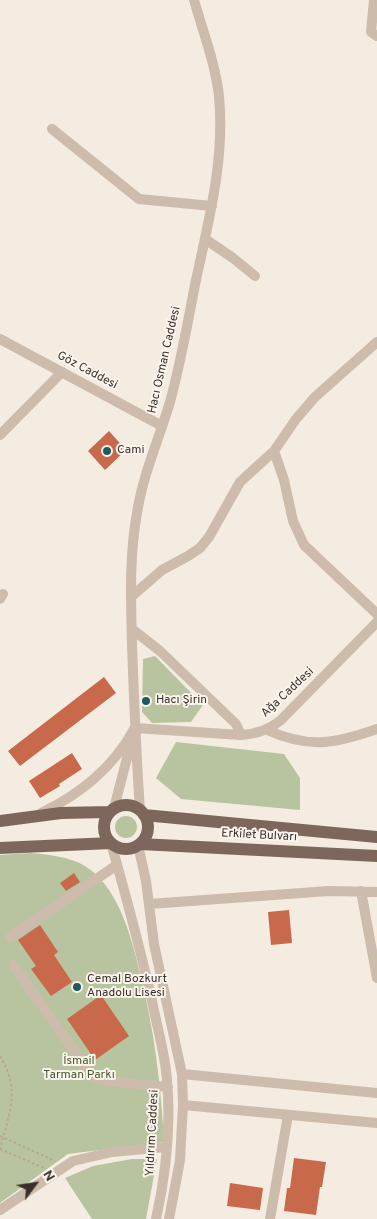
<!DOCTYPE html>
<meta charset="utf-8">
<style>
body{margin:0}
#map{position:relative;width:377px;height:1219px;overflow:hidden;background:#f4ebe1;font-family:Overpass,sans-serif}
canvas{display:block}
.north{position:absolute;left:10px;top:1159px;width:50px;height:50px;-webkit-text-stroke:4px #fbf5ee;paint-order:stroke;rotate:59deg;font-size:14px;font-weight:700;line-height:20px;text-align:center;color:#3b302b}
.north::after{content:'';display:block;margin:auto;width:18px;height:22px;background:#3b302b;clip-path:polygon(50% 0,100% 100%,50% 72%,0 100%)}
</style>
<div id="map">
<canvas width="377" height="1219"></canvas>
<div class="north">N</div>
</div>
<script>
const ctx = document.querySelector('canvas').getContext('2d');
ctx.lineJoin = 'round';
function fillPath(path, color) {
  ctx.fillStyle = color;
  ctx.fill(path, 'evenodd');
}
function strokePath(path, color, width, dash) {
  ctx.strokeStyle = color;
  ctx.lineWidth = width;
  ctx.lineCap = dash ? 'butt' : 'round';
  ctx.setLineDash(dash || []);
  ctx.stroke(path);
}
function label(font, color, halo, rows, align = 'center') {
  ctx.font = font + ' Overpass,sans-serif';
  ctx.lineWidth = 4;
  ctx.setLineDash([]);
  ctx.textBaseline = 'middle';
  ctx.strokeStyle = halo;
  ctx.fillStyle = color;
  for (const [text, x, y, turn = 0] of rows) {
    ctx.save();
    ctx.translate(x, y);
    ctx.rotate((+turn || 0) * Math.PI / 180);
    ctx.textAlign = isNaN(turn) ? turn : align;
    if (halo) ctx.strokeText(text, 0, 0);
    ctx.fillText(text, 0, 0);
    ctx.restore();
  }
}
const green = new Path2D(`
 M155 656 203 705 191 722 152 723 142 712 143 659Z
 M176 742 284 754 300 778V810L181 799 156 778Z
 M115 827a11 11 0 1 1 22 0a11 11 0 1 1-22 0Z
 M31 853C52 855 75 857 92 871 120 894 132 939 140 973 154 1029 161 1084 164 1142L68 1154 0 1203V855Z
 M132 1159H157L146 1219H92L65 1178 93 1166Z`);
const building = new Path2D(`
 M109 431 126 450 105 470 88 451Z
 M104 677 116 693 20 766 8 751Z
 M72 753 82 769 59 784 60 786 40 798 29 781Z
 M74 873 80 882 66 891 60 883Z
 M289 910 292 943 271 945 268 912Z
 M40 925 58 952 54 955 72 982 51 996 31 969 36 966 18 940Z
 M101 995 129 1036 95 1060 67 1019Z
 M294 1158 326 1162 322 1187H320L316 1215 284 1211 287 1188H290Z
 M230 1183 263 1188 260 1210 227 1206Z`);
const path = new Path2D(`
 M0 1056C21 1090 9 1114 0 1149
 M0 1136 55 1161
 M0 1149 44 1168`);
const minor = new Path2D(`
 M374 0 371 32 377 36
 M52 129 139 199 212 206
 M205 239 233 258 255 276
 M0 339 162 426
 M0 435 62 372
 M274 451 284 480 293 521 304 545 377 614
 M131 597 162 570 188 556 200 548 209 537 240 482 274 451 296 419 315 397 377 342
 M0 599 3 594
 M132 629 160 651 236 724 241 735
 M135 728 241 735C257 734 269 730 281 720L377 622
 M267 730C310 749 334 744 377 729
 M114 808 132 739
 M140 810C136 755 134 700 132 645 131 600 129 557 137 513 143 474 159 439 170 402 181 362 188 320 196 280 209 219 225 159 219 96 215 62 203 32 194 0
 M41 813C79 795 114 767 134 729
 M111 843C126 896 140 948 152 1001 157 1027 165 1053 167 1080 171 1125 166 1174 156 1219
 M138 845 146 881 154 944 182 1074 183 1105 180 1160 169 1219
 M361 891 377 978
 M149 904 329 891 377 892
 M10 937 117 865
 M13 965 93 1077 106 1081 168 1087
 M182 1074 377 1093
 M183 1105 377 1123
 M0 1210 73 1161 112 1152 166 1147
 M270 1219 288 1115`);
const major = new Path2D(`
 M104 827a22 22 0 1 1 44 0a22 22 0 1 1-44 0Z
 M144 815 377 837
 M0 821 61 813 109 812
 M140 844 377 856
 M0 848 111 843`);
const markers = [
 [107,451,5,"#1f5a5e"],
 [146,701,5,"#1f5a5e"],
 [77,987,5,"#1f5a5e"]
];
const streetNames = [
 ["Hacı Osman Caddesi",165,360,-77],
 ["Göz Caddesi",87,371,28],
 ["Ağa Caddesi",288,693,-43],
 ["Erkilet Bulvarı",259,836,3],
 ["Yıldırım Caddesi",153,1133,-87]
];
const poiNames = [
 ["Cami",117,451],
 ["Hacı Şirin",156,701],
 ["Cemal Bozkurt",87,980],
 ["Anadolu Lisesi",87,994]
];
const parkNames = [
 ["İsmail",79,1062],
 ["Tarman Parkı",79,1076]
];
fillPath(green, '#b8c4a0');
fillPath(building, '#c8694b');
strokePath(path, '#b9a596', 2, [2.5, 2.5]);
strokePath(minor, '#cdbbac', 10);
strokePath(major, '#7d675c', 12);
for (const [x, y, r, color] of markers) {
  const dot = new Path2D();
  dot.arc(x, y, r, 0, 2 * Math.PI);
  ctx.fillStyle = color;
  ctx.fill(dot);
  strokePath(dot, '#fbf5ee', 2);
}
label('12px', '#3b302b', '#fbf5ee', streetNames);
label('12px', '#3b302b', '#fbf5ee', poiNames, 'left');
label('12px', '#4a5a2e', '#fbf5ee', parkNames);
</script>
